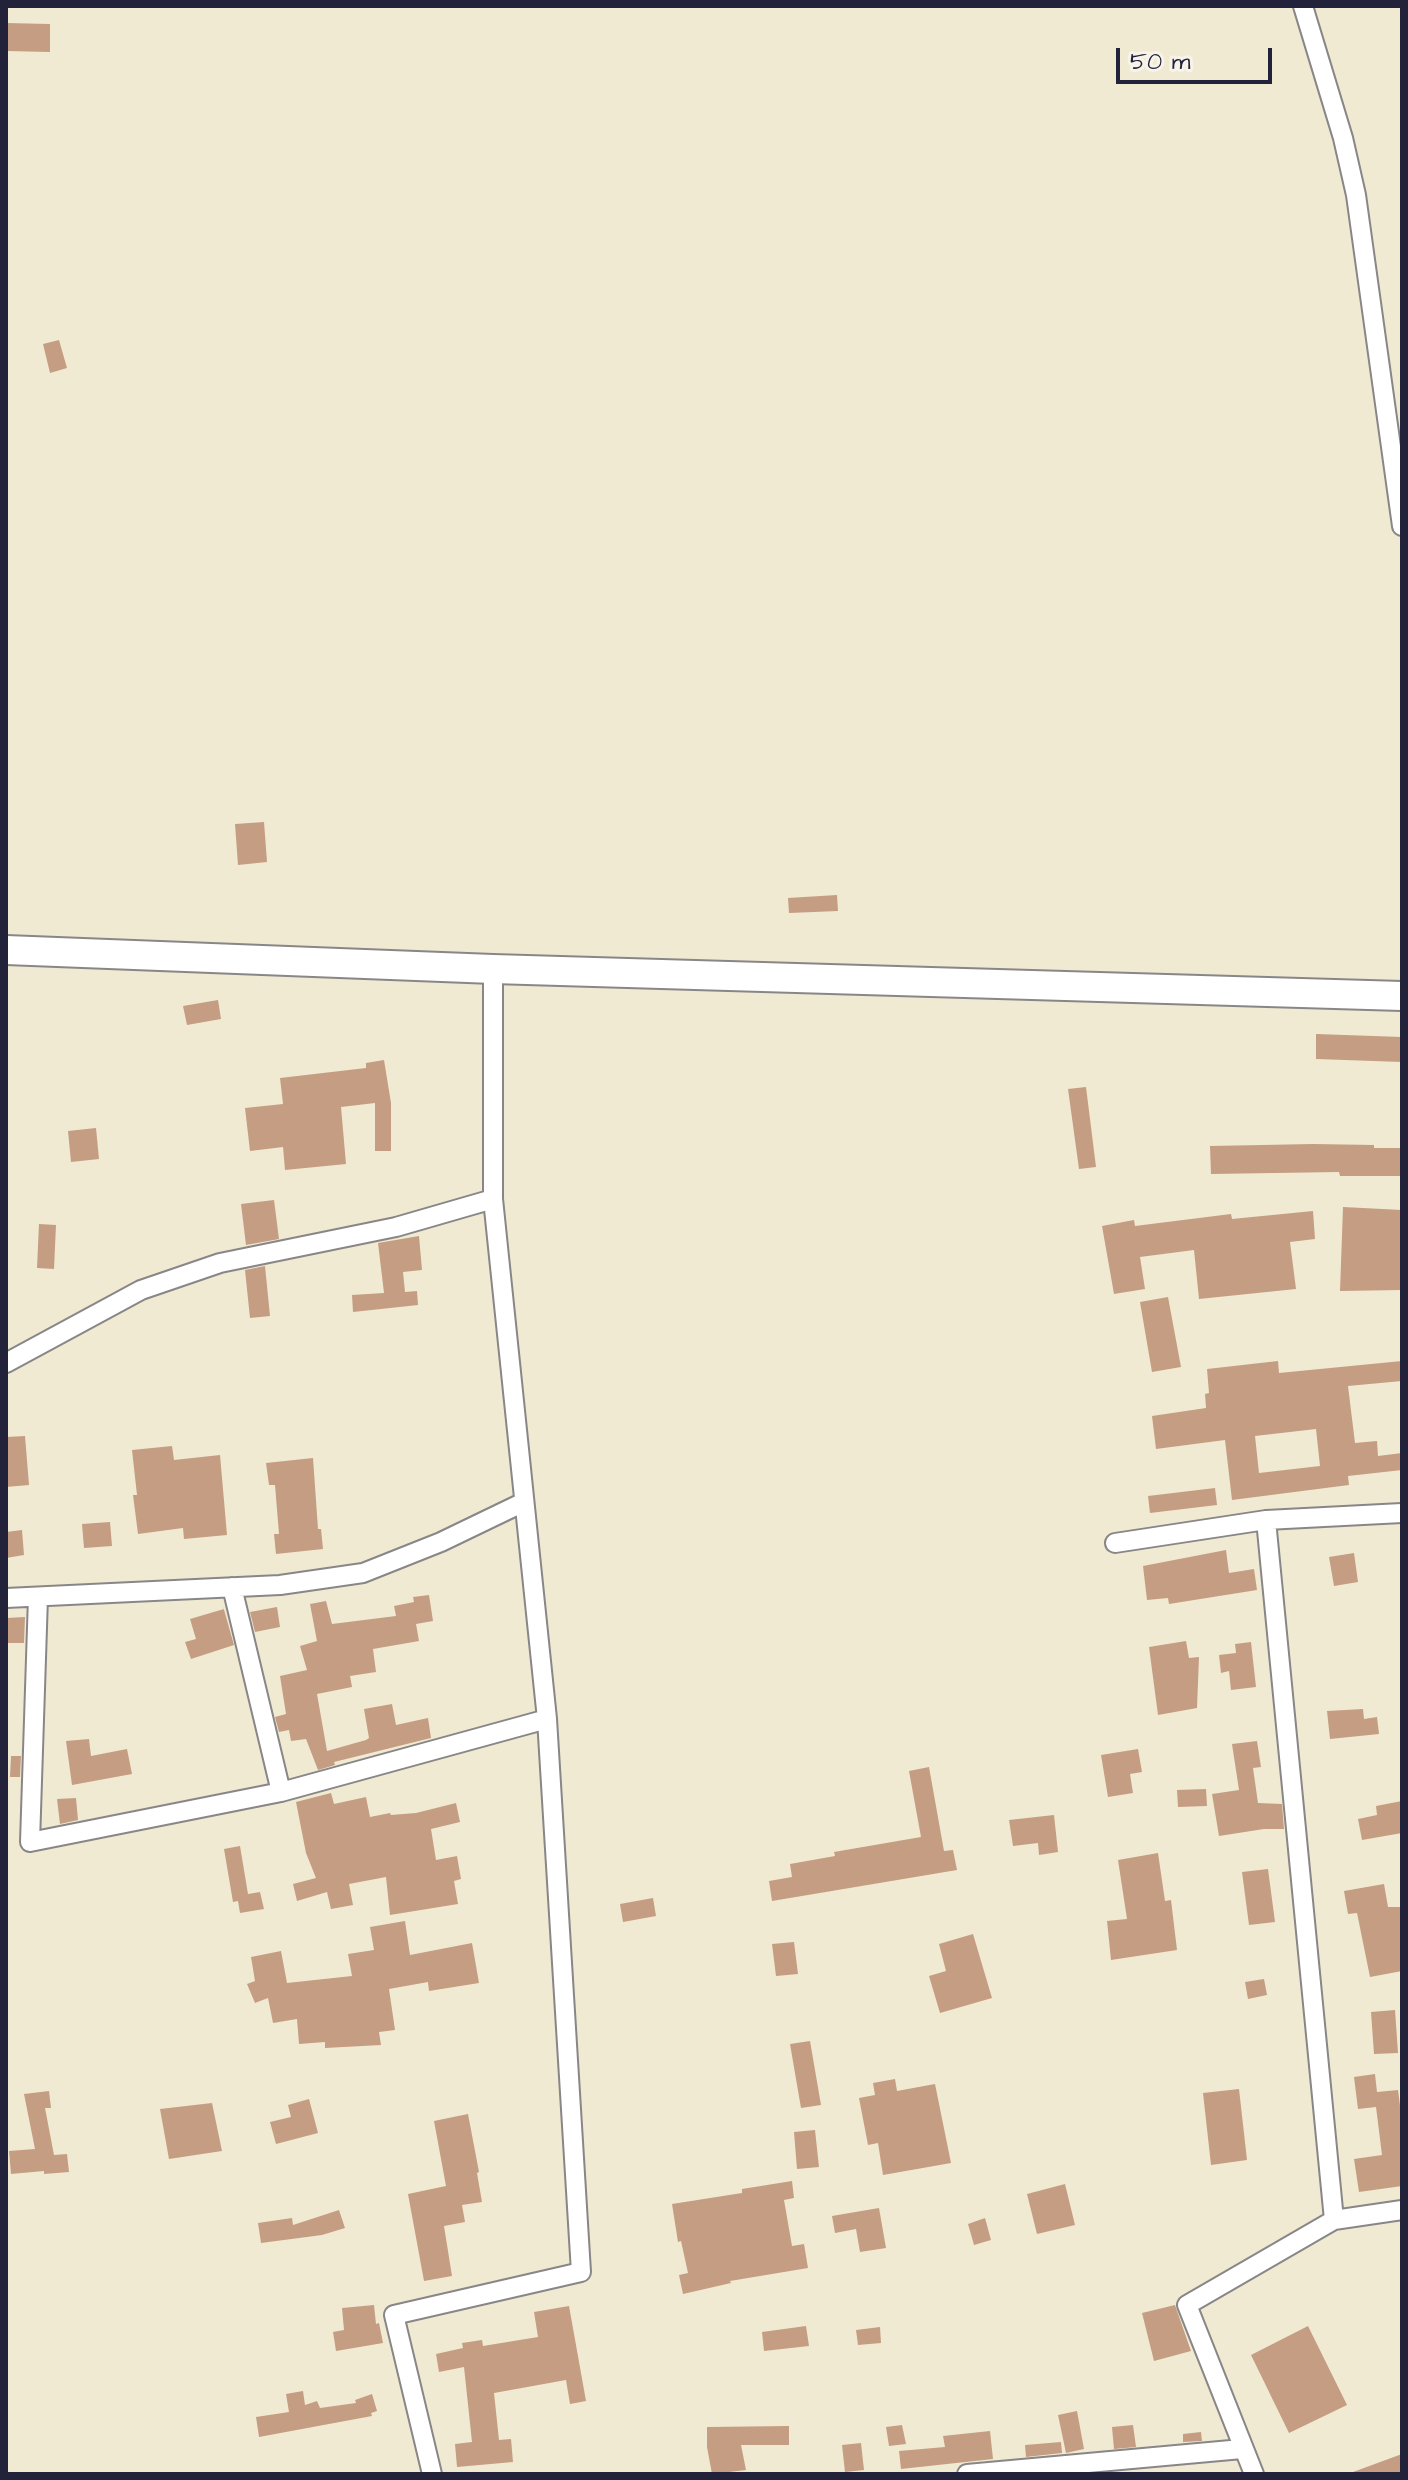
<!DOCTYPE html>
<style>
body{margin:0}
#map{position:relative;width:1408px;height:2480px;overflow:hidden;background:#f0ead3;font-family:"Architects Daughter",sans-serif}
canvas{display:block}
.frame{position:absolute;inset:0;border:8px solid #22223b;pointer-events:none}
.scale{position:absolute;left:1116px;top:48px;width:156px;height:36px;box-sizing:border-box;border:4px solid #22223b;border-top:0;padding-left:10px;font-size:24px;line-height:28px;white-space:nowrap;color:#22223b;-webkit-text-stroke:6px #f7f3e8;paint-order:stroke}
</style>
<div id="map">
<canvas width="1408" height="2480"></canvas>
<div class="frame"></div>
<div class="scale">50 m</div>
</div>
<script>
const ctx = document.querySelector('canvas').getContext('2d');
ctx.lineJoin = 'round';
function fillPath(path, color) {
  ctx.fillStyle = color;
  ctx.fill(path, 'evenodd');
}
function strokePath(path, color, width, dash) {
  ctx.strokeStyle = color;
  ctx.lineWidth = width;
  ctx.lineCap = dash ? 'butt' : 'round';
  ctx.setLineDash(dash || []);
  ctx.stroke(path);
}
const building = new Path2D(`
 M6 23 50 24V52L6 51Z
 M59 340 67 368 50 373 43 344Z
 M264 822 267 862 238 865 235 824Z
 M837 895 838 911 789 913 788 898Z
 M218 1000 221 1019 187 1025 183 1006Z
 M1316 1034 1402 1037V1062L1316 1059Z
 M384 1060 391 1103V1151H375V1103L341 1107 346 1164 285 1170 283 1147 250 1151 245 1108 283 1104 280 1078 366 1068V1063Z
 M1086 1087 1096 1167 1079 1169 1068 1089Z
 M96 1128 99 1159 71 1162 68 1131Z
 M1313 1144 1374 1145V1148H1402V1176H1340L1339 1172 1211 1174 1210 1146Z
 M274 1200 279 1239 246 1245 241 1204Z
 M1343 1207 1402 1210V1290L1340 1291Z
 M1313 1211 1315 1239 1290 1242 1296 1289 1199 1299 1194 1250 1140 1257 1145 1289 1114 1294 1102 1226 1134 1220 1135 1226 1231 1214 1232 1219Z
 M39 1224 56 1225 54 1269 37 1268Z
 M419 1236 422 1270 403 1272 405 1292 417 1291 418 1305 353 1312 352 1295 384 1293 378 1243Z
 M265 1266 270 1316 250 1318 245 1270Z
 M1168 1297 1181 1367 1152 1372 1140 1302Z
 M1278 1361 1279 1373 1402 1361V1381L1348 1386 1355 1443 1377 1441 1378 1456 1402 1453V1470L1348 1476 1349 1485 1232 1500 1225 1440 1156 1449 1152 1416 1206 1408 1205 1394 1209 1393 1207 1369ZM1316 1429 1320 1466 1259 1473 1255 1436Z
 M25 1436 29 1485 6 1487V1437Z
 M172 1446 174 1460 220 1455 227 1535 184 1539 183 1528 138 1534 133 1495H137L132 1450Z
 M313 1458 318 1529H321L323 1549 276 1554 274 1534H279L275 1485H269L266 1463Z
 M1215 1488 1217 1505 1150 1513 1148 1496Z
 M110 1522 112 1546 84 1548 82 1524Z
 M22 1530 24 1555 6 1558V1532Z
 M1226 1550 1229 1573 1254 1569 1257 1590 1169 1604 1168 1598 1147 1600 1143 1566Z
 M1354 1553 1358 1582 1334 1586 1329 1557Z
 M429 1595 433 1621 416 1624 419 1641 373 1649 376 1672 350 1676 352 1687 317 1694 327 1751 366 1740 369 1738 364 1709 392 1704 396 1725 428 1718 431 1738 334 1762 335 1765 318 1770 306 1739 291 1741 289 1730 279 1732 275 1717 286 1714 280 1676 307 1670 300 1646 317 1641 310 1604 326 1601 332 1624 396 1616 394 1606 414 1602 413 1597Z
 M223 1606 234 1645 191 1659 185 1642 196 1639 190 1619 224 1609Z
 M277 1607 280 1627 255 1632 250 1612Z
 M25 1617 24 1643H6V1618Z
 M1186 1641 1189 1658 1199 1657 1197 1708 1158 1715 1149 1647Z
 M1251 1642 1256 1687 1231 1690 1229 1671 1221 1673 1219 1655 1236 1653 1235 1644Z
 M1363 1709 1364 1719 1377 1717 1379 1734 1330 1739 1327 1711Z
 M89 1739 91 1756 127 1749 132 1774 72 1785 66 1741Z
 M1257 1741 1261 1767 1253 1768 1258 1803 1282 1804 1284 1829H1264L1219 1836 1212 1794 1239 1790 1232 1744Z
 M1138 1749 1142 1772 1130 1774 1133 1793 1108 1797 1101 1755Z
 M11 1756H21L20 1777H10Z
 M929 1767 944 1851 953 1850 957 1870 772 1901 769 1881 792 1877 790 1864 835 1856 834 1852 921 1837 909 1771Z
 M1206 1789 1207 1806 1178 1807 1177 1790Z
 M331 1793 334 1804 366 1797 370 1817 390 1813 391 1815 416 1813 456 1803 460 1822 431 1829 436 1860 457 1856 461 1879 454 1881 458 1904 390 1915 386 1877 349 1884 353 1905 331 1909 327 1892 297 1901 293 1884 316 1878 306 1853 296 1802Z
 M76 1798 78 1820 60 1824 57 1799Z
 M1402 1801V1833L1362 1840 1358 1819 1377 1815 1376 1806Z
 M1054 1815 1058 1852 1039 1855 1038 1843 1013 1846 1009 1820Z
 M240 1846 248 1894 260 1892 264 1909 240 1913 238 1901 233 1902 224 1849Z
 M1158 1853 1165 1901 1171 1900 1177 1950 1111 1960 1107 1921 1127 1919 1118 1860Z
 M1268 1869 1275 1922 1249 1925 1242 1872Z
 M1384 1884 1388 1907H1402V1971L1370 1977 1357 1913 1348 1914 1344 1891Z
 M653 1898 656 1916 623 1922 620 1904Z
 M405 1921 410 1955 472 1943 479 1983 429 1991 428 1982 389 1989 395 2030 379 2032 381 2045 325 2048V2042L299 2044 297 2019 273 2023 268 1998 255 2003 247 1984 255 1981 251 1957 281 1951 287 1983 352 1976 348 1954 374 1950 370 1927Z
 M973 1934 992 1998 940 2013 929 1976 946 1971 939 1944Z
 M794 1942 798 1974 776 1976 772 1944Z
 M1264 1979 1267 1995 1248 1999 1245 1982Z
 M1395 2010 1398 2053 1374 2054 1371 2012Z
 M810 2041 821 2105 801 2108 790 2044Z
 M1375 2074 1377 2092 1398 2090 1402 2121V2186L1359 2192 1354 2159 1382 2155 1376 2107 1358 2109 1354 2077Z
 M895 2079 897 2091 935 2084 951 2163 883 2175 878 2143 868 2145 859 2098 875 2095 873 2083Z
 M1239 2089 1247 2160 1211 2165 1203 2093Z
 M49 2091 51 2108H45L54 2155 67 2154 69 2172 44 2174V2171L11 2174 9 2151 35 2149 24 2094Z
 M309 2099 318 2133 276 2144 270 2122 291 2117 288 2105Z
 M212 2103 222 2151 169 2159 160 2109Z
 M468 2114 479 2172 477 2173 482 2202 462 2205 465 2222 444 2226 452 2276 424 2281 408 2194 446 2186 434 2121Z
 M815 2130 819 2167 797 2169 794 2132Z
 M792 2181 794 2198 784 2200 792 2246 804 2244 808 2268 730 2281 731 2283 683 2294 679 2275 688 2273 681 2241 678 2242 672 2204 742 2193V2189Z
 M1065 2184 1075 2225 1037 2234 1027 2194Z
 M879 2208 886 2248 860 2252 856 2229 835 2233 832 2216Z
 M339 2210 345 2228 322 2235 261 2243 258 2223 292 2218 293 2225Z
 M985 2218 991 2240 974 2245 968 2224Z
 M374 2305 376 2324 379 2323 383 2343 336 2351 333 2332 344 2330 342 2308Z
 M1175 2305 1191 2351 1154 2361 1142 2313Z
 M569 2306 586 2401 570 2404 566 2380 494 2393 499 2440 511 2439 513 2462 457 2467 455 2444 472 2442 464 2367 439 2372 436 2354 463 2348 462 2343 482 2340 483 2346 538 2337 534 2312Z
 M806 2326 809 2346 764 2351 762 2332Z
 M1308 2326 1347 2405 1289 2433 1251 2355Z
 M880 2327 881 2343 858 2345 856 2330Z
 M303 2391 305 2405 317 2401 320 2408 356 2403 355 2400 372 2394 377 2411 371 2413 372 2416 259 2437 256 2417 289 2412 286 2394Z
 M1077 2411 1084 2449 1066 2453 1058 2415Z
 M902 2425 906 2444 889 2446 886 2427Z
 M1133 2425 1136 2447 1114 2449 1112 2427Z
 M789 2426V2445H741L746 2470 712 2474 707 2447V2427Z
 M990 2431 993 2459 901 2469 899 2451 945 2447 943 2436Z
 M1201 2432 1202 2441 1183 2442V2434Z
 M1061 2442 1062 2453 1026 2457 1025 2445Z
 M861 2443 864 2470 845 2472 842 2445Z
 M1402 2454V2474H1354L1353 2472Z`);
const street = new Path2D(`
 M1303 6 1343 138 1356 195 1402 526
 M6 1363 141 1290 220 1263 396 1227 493 1199
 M1115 1543 1266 1520 1402 1513
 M232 1587 281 1792
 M38 1597 30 1842 281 1792 547 1719
 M6 1598 280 1585 363 1573 441 1542 524 1502
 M1334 2220 1402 2210
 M432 2474 394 2315 581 2272 547 1719 493 1199V969
 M967 2474 1242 2449
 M1254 2474 1187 2305 1334 2220 1266 1520`);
const primary = new Path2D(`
 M6 950 493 969 1402 996`);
fillPath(building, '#c59d82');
strokePath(street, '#898687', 22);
strokePath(primary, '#898687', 32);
strokePath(street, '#fff', 18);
strokePath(primary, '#fff', 28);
</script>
